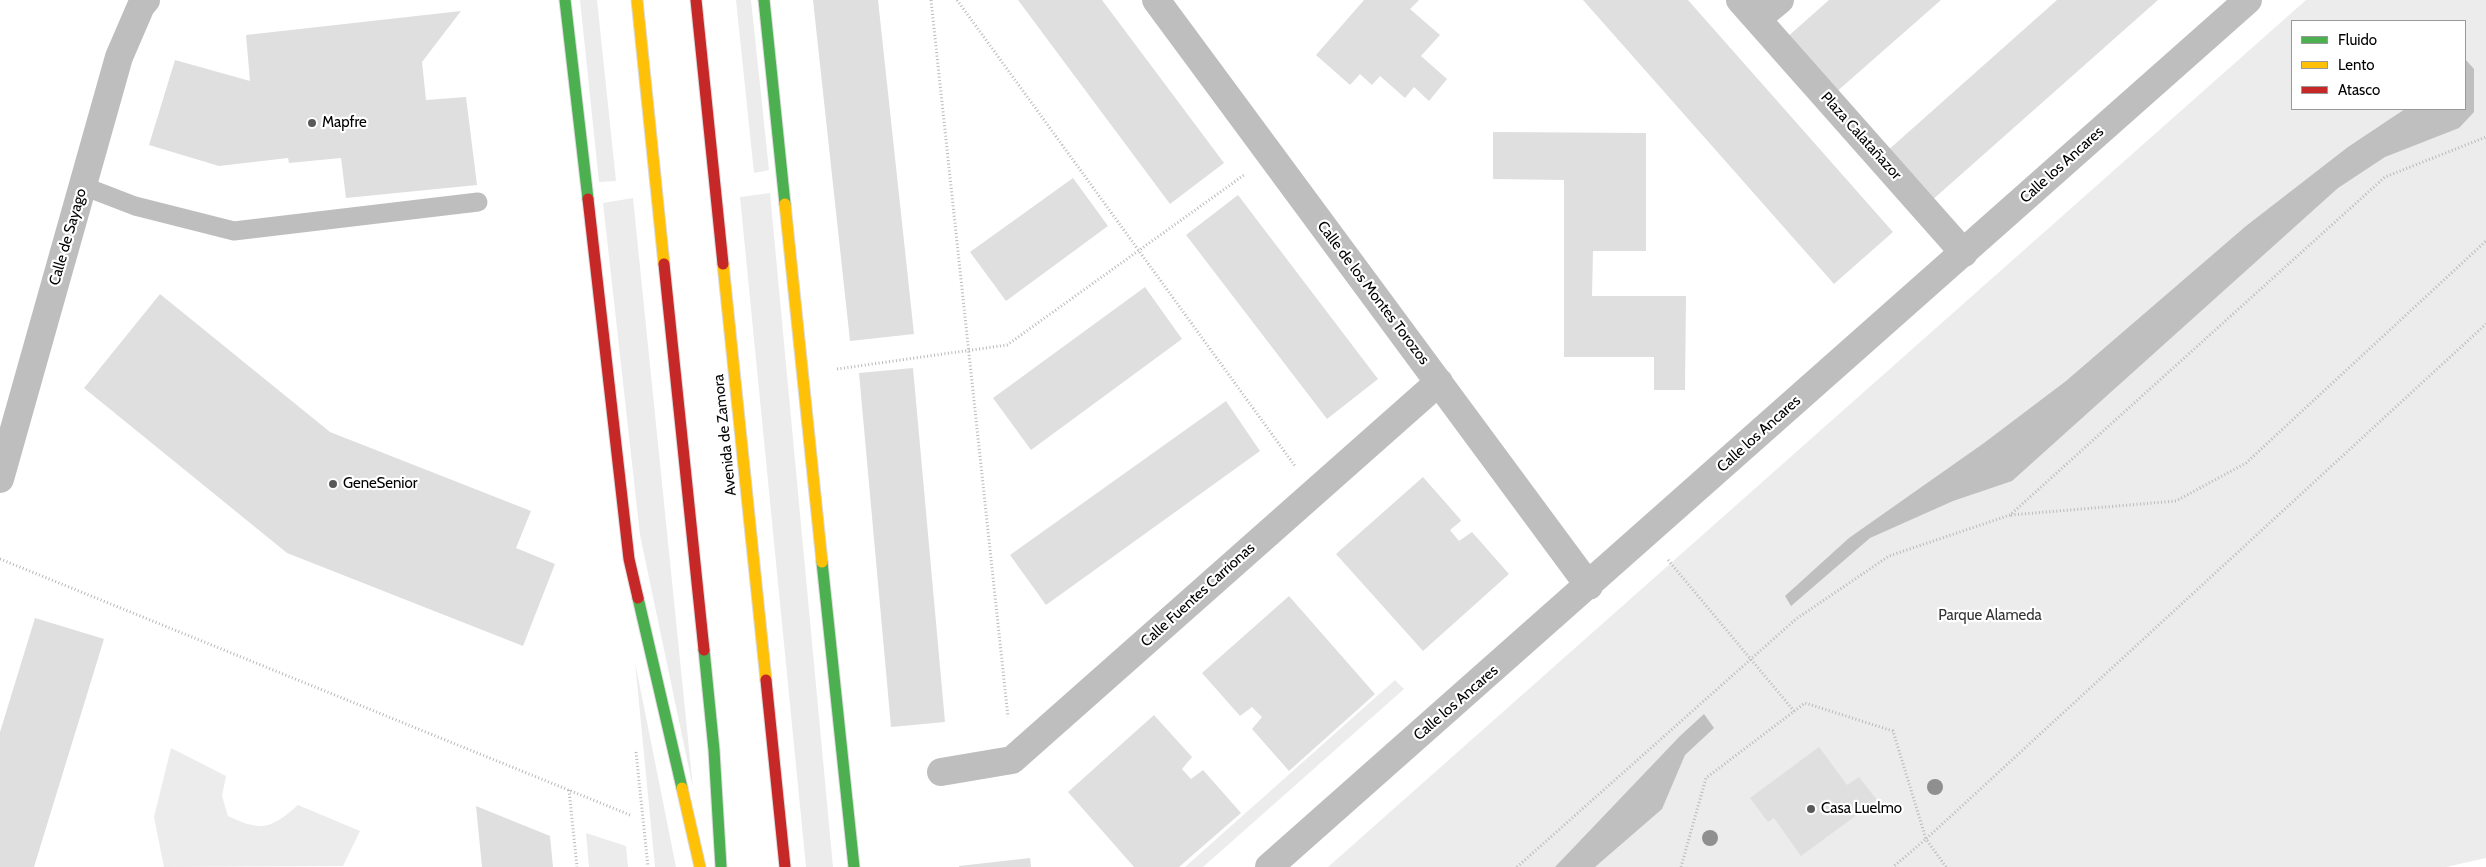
<!DOCTYPE html>
<meta charset="utf-8">
<style>
body{margin:0}
#map{position:relative;width:2486px;height:867px;overflow:hidden;background:#fff;font-family:Cabin,sans-serif}
canvas{display:block}
.legend{position:absolute;left:2291px;top:20px;width:175px;height:90px;box-sizing:border-box;background:#fff;border:1px solid #999;margin:0;padding:6px 9px;list-style:none;font-size:15px;color:#000}
.legend li{display:flex;align-items:center;gap:10px;height:25px}
.legend b{width:25px;border:1px solid #999}
</style>
<div id="map">
<canvas width="2486" height="867"></canvas>
<ul class="legend">
<li><b style="height:6px;background:#4caf50"></b>Fluido</li>
<li><b style="height:6px;background:#ffc107"></b>Lento</li>
<li><b style="height:6px;background:#c62828"></b>Atasco</li>
</ul>
</div>
<script>
const ctx = document.querySelector('canvas').getContext('2d');
ctx.lineJoin = 'round';
function fillPath(path, color) {
  ctx.fillStyle = color;
  ctx.fill(path, 'evenodd');
}
function strokePath(path, color, width, dash) {
  ctx.strokeStyle = color;
  ctx.lineWidth = width;
  ctx.lineCap = dash ? 'butt' : 'round';
  ctx.setLineDash(dash || []);
  ctx.stroke(path);
}
function label(font, color, halo, rows, align = 'center') {
  ctx.font = font + ' Cabin,sans-serif';
  ctx.lineWidth = 4.5;
  ctx.setLineDash([]);
  ctx.textBaseline = 'middle';
  ctx.strokeStyle = halo;
  ctx.fillStyle = color;
  for (const [text, x, y, turn = 0] of rows) {
    ctx.save();
    ctx.translate(x, y);
    ctx.rotate((+turn || 0) * Math.PI / 180);
    ctx.textAlign = isNaN(turn) ? turn : align;
    if (halo) ctx.strokeText(text, 0, 0);
    ctx.fillText(text, 0, 0);
    ctx.restore();
  }
}
const green = new Path2D(`
 M580 0H597L616 181 599 182Z
 M736 0H751L769 170 754 173Z
 M2306 0H2486V858L2446 867H1328ZM2292 21H2465V109H2292Z
 M770 193 833 867H806L740 197Z
 M633 198 693 788 640 535 603 203Z
 M635 662 676 867H655Z
 M1395 680 1404 689 1203 867H1185Z
 M171 748 226 776 222 796 228 816C261 832 271 829 298 805L360 831 343 866 164 867 154 817Z
 M586 833 626 846 628 867H589Z`);
const water = new Path2D(`
 M2465 59 2474 69V112L2459 128 2385 157 2338 188 2012 481 1953 501 1870 538 1791 606 1785 596 1849 538 1984 443 2066 381 2246 226 2348 147 2405 109H2465Z
 M1704 714 1714 728 1685 755 1662 809 1595 867H1555L1680 736Z`);
const building = new Path2D(`
 M813 0H878L914 334 850 341Z
 M1018 0H1102L1224 163 1170 204Z
 M1364 0H1419L1410 9 1440 35 1421 56 1447 79 1429 101 1414 87 1405 98 1380 76 1372 85 1360 74 1350 85 1316 55Z
 M1583 0H1688L1893 232 1834 284Z
 M1829 0H1941L1834 94 1785 39Z
 M2057 0H2158L1930 202 1886 152Z
 M461 11 422 62 426 100 466 97 477 185 346 198 341 158 289 163 288 158 219 166 149 145 175 60 250 81 246 35Z
 M1493 132 1646 133V251H1593L1592 296H1686L1685 390H1654V357H1564V180L1493 179Z
 M1073 178 1108 226 1006 301 970 252Z
 M1238 195 1378 379 1327 419 1186 235Z
 M1145 287 1182 339 1031 450 993 398Z
 M160 294 330 432 531 511 516 548 555 564 523 646 287 553 84 388Z
 M913 368 945 722 891 727 859 373Z
 M1226 401 1260 451 1046 605 1010 555Z
 M1423 477 1460 519 1461 521 1450 530 1459 541 1472 532 1509 574 1423 651 1336 554Z
 M1289 596 1375 694 1289 771 1252 729 1262 717 1252 707 1240 716 1202 673Z
 M35 618 104 639 34 867H0V732Z
 M1154 715 1192 757 1182 769 1191 779 1203 770 1241 813 1179 867H1134L1068 792Z
 M1819 747 1847 785 1859 777 1877 800 1801 856 1774 818 1768 822 1750 798Z
 M476 806 550 836 553 867H482Z
 M1030 858 1031 867H959V866Z`);
const path = new Path2D(`
 M931 0 1008 717
 M957 0 1295 466
 M837 369 1007 345 1244 175
 M2011 515 2176 501 2246 463 2486 241
 M0 559 630 815
 M1668 560 1794 711
 M636 752 648 867
 M569 790 577 867
 M1517 867 1796 619 1889 556 2010 515 2385 177 2486 137
 M1681 867 1706 778 1805 703 1893 731 1926 839 1893 867
 M1946 867 1926 839 2486 324`);
const lane = new Path2D(`
 M83 186 135 206 234 231 478 202`);
const street = new Path2D(`
 M1156 0 1589 586
 M1740 0 1964 253
 M1757 19 1780 0
 M0 479 119 57 141 6 146 0
 M941 772 1012 760 1439 382
 M1269 867 2248 0`);
const fast = new Path2D(`
 M565 0 588 199
 M764 0 785 204
 M822 562 854 867
 M638 598 682 788
 M704 650 714 750 721 867`);
const slow = new Path2D(`
 M637 0 664 264
 M785 204 822 562
 M723 264 766 680
 M682 788 700 867`);
const jam = new Path2D(`
 M696 0 723 264
 M588 199 629 559 638 598
 M664 264 704 650
 M766 680 785 867`);
const trees = [
 [1935,787],
 [1710,838]
];
const markers = [
 [312,123,5,"#595959"],
 [333,484,5,"#595959"],
 [1811,809,5,"#595959"]
];
const poiNames = [
 ["Mapfre",322,123],
 ["GeneSenior",343,484],
 ["Casa Luelmo",1821,809]
];
const streetNames = [
 ["Plaza Calatañazor",1861,136,48],
 ["Calle los Ancares",2062,165,-42],
 ["Calle de Sayago",68,237,-74],
 ["Calle de los Montes Torozos",1373,293,53],
 ["Calle los Ancares",1759,434,-42],
 ["Avenida de Zamora",725,435,-96],
 ["Calle Fuentes Carrionas",1198,595,-42],
 ["Calle los Ancares",1456,703,-41]
];
const parkNames = [
 ["Parque Alameda",1990,616]
];
fillPath(green, '#ececec');
fillPath(water, '#bfbfbf');
fillPath(building, '#dfdfdf');
strokePath(fast, '#dbdbdb', 13);
strokePath(slow, '#dbdbdb', 13);
strokePath(jam, '#dbdbdb', 13);
strokePath(path, '#b9b9b9', 3, [1, 2.5]);
strokePath(lane, '#bebebe', 19);
strokePath(street, '#bebebe', 28);
strokePath(fast, '#4caf50', 11);
strokePath(slow, '#ffc107', 11);
strokePath(jam, '#c62828', 11);
ctx.fillStyle = '#8f8f8f';
for (const [x, y] of trees) {
  ctx.beginPath();
  ctx.arc(x, y, 8, 0, 2 * Math.PI);
  ctx.fill();
}
for (const [x, y, r, color] of markers) {
  const dot = new Path2D();
  dot.arc(x, y, r, 0, 2 * Math.PI);
  ctx.fillStyle = color;
  ctx.fill(dot);
  strokePath(dot, '#fff', 2);
}
label('15px', '#000', '#fff', poiNames, 'left');
label('15px', '#000', '#fff', streetNames);
label('15px', '#333', '#fff', parkNames);
</script>
